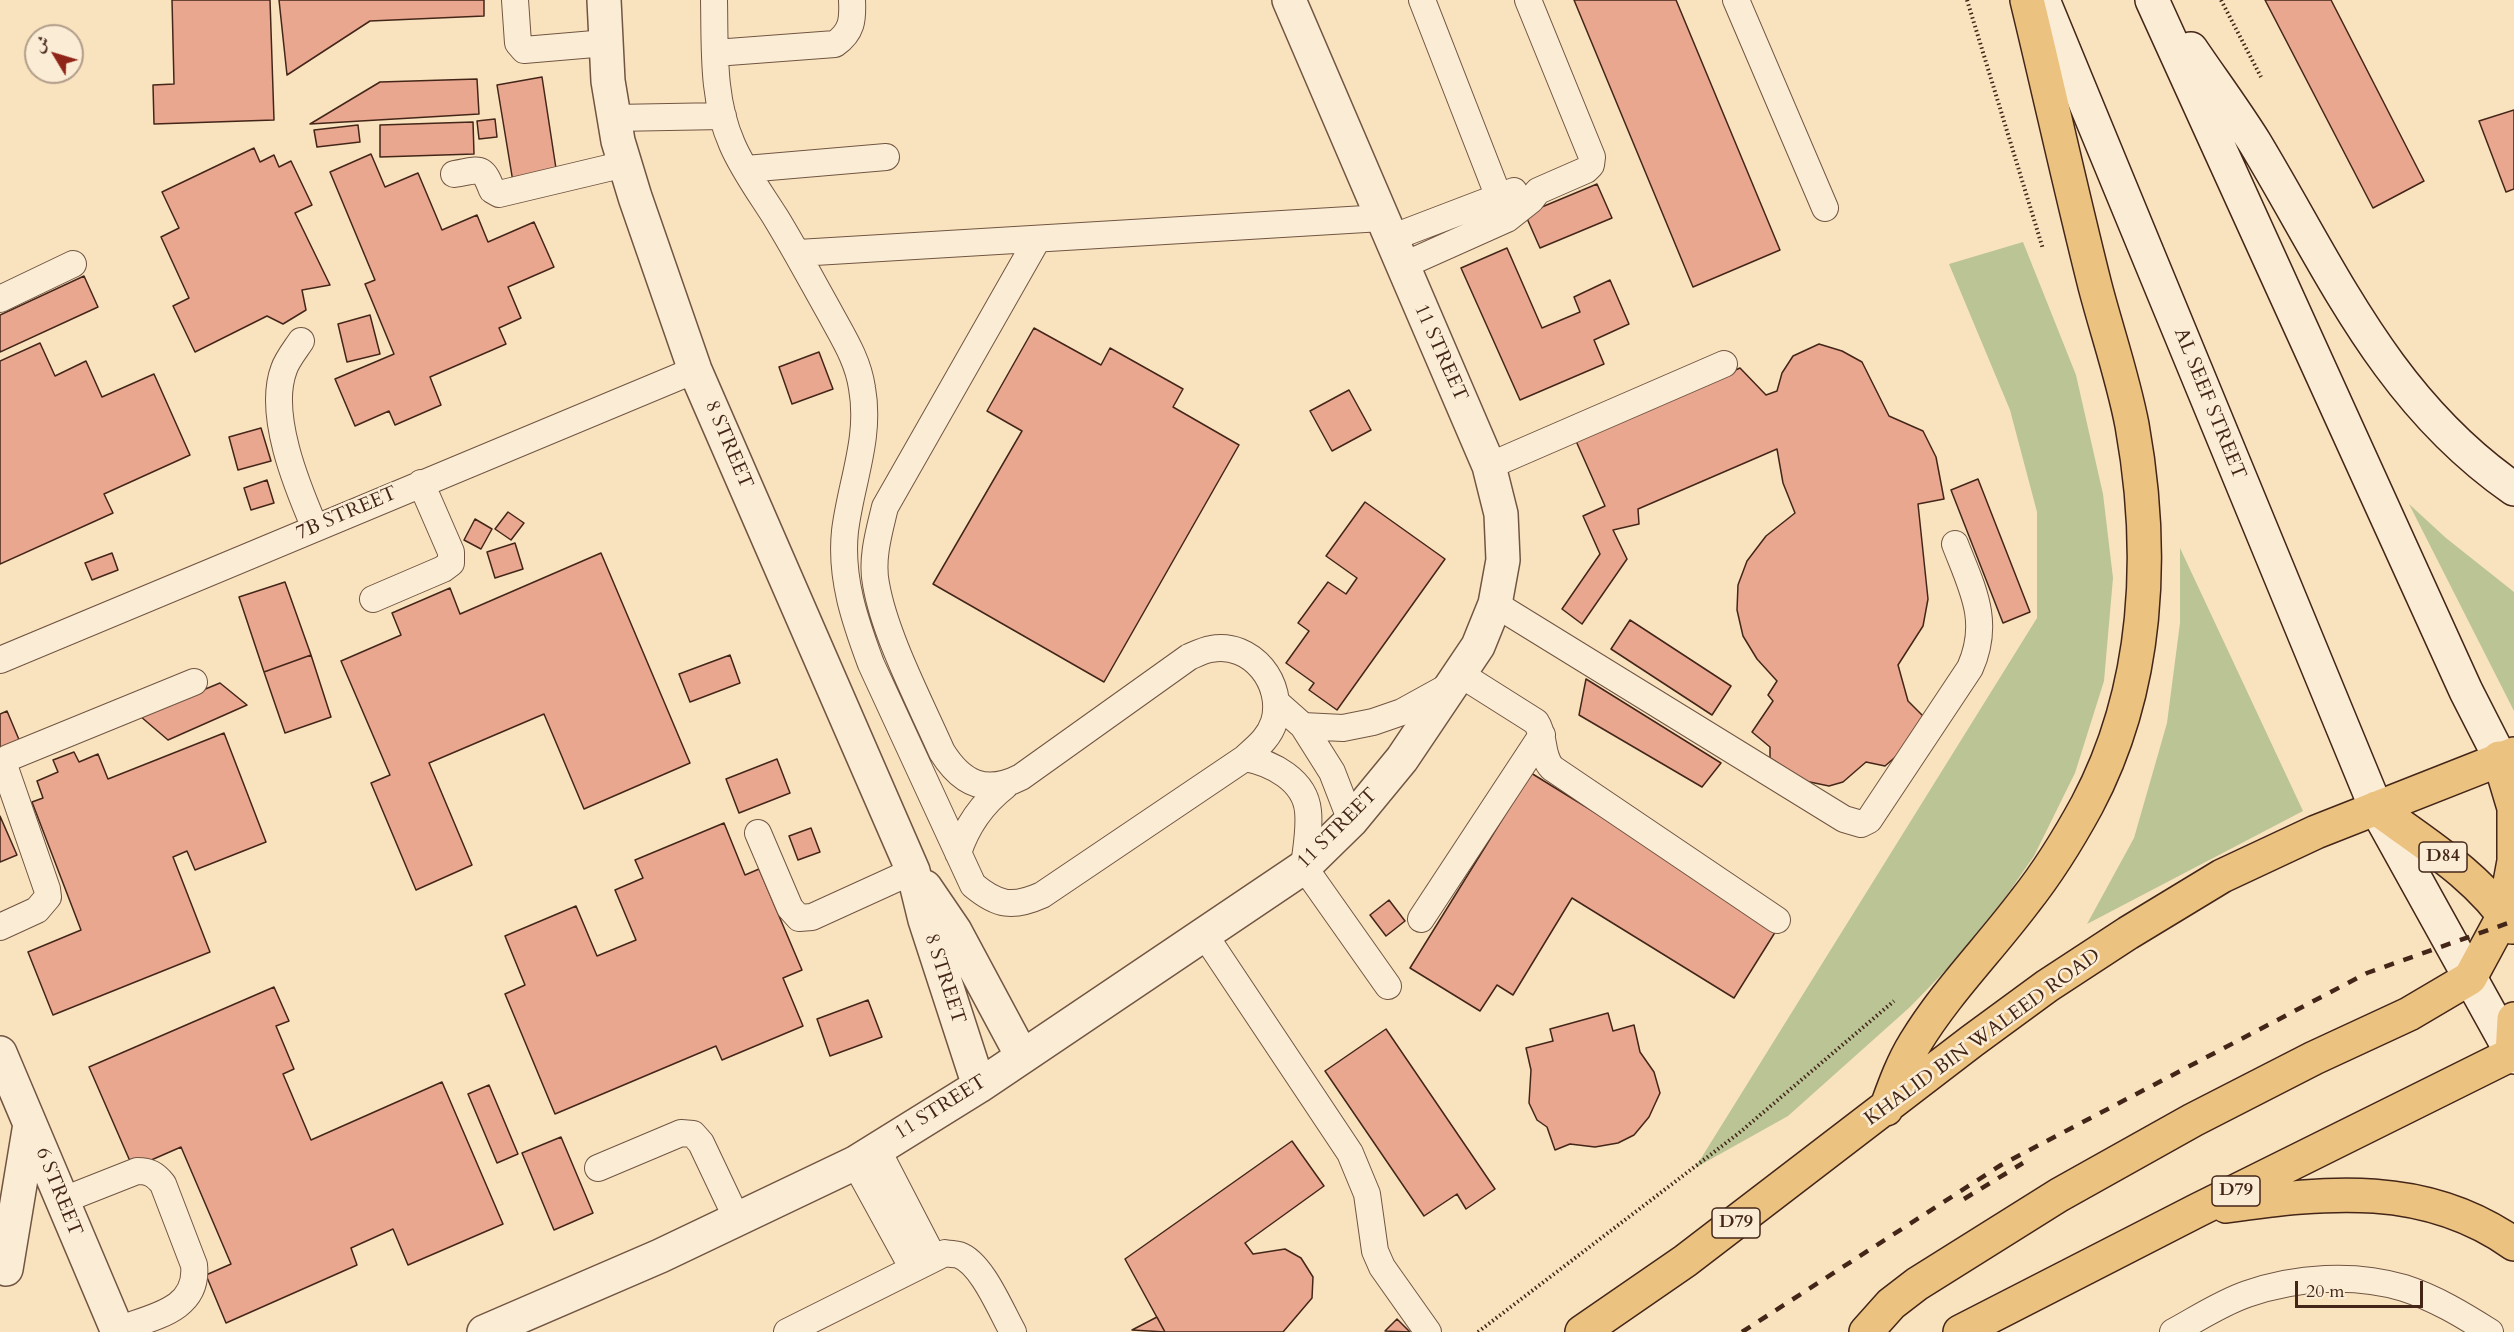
<!DOCTYPE html>
<meta charset="utf-8">
<style>
body{margin:0}
#map{position:relative;width:2514px;height:1332px;overflow:hidden;background:#f9e3bf;font-family:Cardo,Amiri,serif}
canvas{display:block}
.north{position:absolute;left:24px;top:24px;width:60px;height:60px;box-sizing:border-box;background:#fbedd5;border:2px solid #b29d8a;border-radius:50%;rotate:308deg;font-size:16px;font-weight:700;line-height:24px;text-align:center;color:#442619}
.north::after{content:'';display:block;margin:auto;width:21px;height:27px;background:#8f2418;clip-path:polygon(50% 0,100% 100%,50% 72%,0 100%)}
.scale{position:absolute;left:2295px;top:1281px;width:128px;height:27px;box-sizing:border-box;border:3px solid #442619;border-top:0;padding-left:8px;font-size:18px;line-height:21px;white-space:nowrap;color:#442619;-webkit-text-stroke:4px #fbedd5;paint-order:stroke}
</style>
<div id="map">
<canvas width="2514" height="1332"></canvas>
<div class="north">ش</div>
<div class="scale">20 m</div>
</div>
<script>
const ctx = document.querySelector('canvas').getContext('2d');
ctx.lineJoin = 'round';
function fillPath(path, color) {
  ctx.fillStyle = color;
  ctx.fill(path, 'evenodd');
}
function strokePath(path, color, width, dash) {
  ctx.strokeStyle = color;
  ctx.lineWidth = width;
  ctx.lineCap = dash ? 'butt' : 'round';
  ctx.setLineDash(dash || []);
  ctx.stroke(path);
}
function label(font, color, halo, rows, align = 'center') {
  ctx.font = font + ' Cardo,serif';
  ctx.lineWidth = 5;
  ctx.setLineDash([]);
  ctx.textBaseline = 'middle';
  ctx.strokeStyle = halo;
  ctx.fillStyle = color;
  for (const [text, x, y, turn = 0] of rows) {
    ctx.save();
    ctx.translate(x, y);
    ctx.rotate((+turn || 0) * Math.PI / 180);
    ctx.textAlign = isNaN(turn) ? turn : align;
    if (halo) ctx.strokeText(text, 0, 0);
    ctx.fillText(text, 0, 0);
    ctx.restore();
  }
}
const green = new Path2D(`
 M2023 242 2076 375 2103 494 2113 578 2104 681 2075 773 2034 856 1977 938 1910 1007 1788 1116 1695 1168 2037 618V512L2010 410 1949 264Z
 M2409 504 2446 538 2514 592V711Z
 M2180 548 2303 811 2087 924 2134 838 2167 723 2180 623Z`);
const building = new Path2D(`
 M172 0H270L274 120 154 124 153 85 174 84Z
 M279 0H484V16L370 21 287 75Z
 M1574 0H1676L1780 250 1693 287Z
 M2265 0H2331L2424 181 2373 208Z
 M542 77 557 175 513 182 497 85Z
 M477 79 479 114 310 124 380 82Z
 M2514 110V189L2506 192 2479 121Z
 M495 119 497 137 479 139 477 121Z
 M473 122 474 154 380 157V125Z
 M358 125 360 142 317 147 314 130Z
 M254 148 260 162 274 155 279 167 291 161 312 205 295 213 330 285 302 290 306 310 283 324 267 316 195 352 173 306 189 298 161 237 179 228 162 192Z
 M371 154 385 187 418 173 442 230 477 215 488 242 534 222 554 267 508 287 521 318 499 328 506 344 430 377 441 405 395 425 389 411 355 426 335 379 394 354 365 284 375 280 330 172Z
 M1597 184 1612 218 1540 248 1525 214Z
 M1507 248 1542 328 1580 312 1574 297 1610 280 1629 324 1594 340 1604 364 1520 400 1461 268Z
 M84 276 98 307 0 352V315Z
 M370 315 380 354 347 362 338 324Z
 M1034 328 1101 365 1110 348 1183 389 1173 407 1239 445 1104 682 933 584 1022 431 987 411Z
 M40 343 55 376 86 361 102 397 154 374 190 455 104 494 113 513 0 564V361Z
 M1819 344 1842 351 1862 362 1889 416 1923 431 1936 457 1944 499 1918 504 1928 599 1923 626 1898 665 1908 701 1924 717 1901 752 1885 766 1866 762 1843 782 1829 786 1805 781 1770 758V747L1752 732 1773 701 1768 695 1777 681 1757 659 1743 636 1737 610 1738 585 1747 561 1766 536 1795 513 1783 483 1777 449 1638 509 1639 524 1613 530 1627 559 1582 624 1562 609 1600 554 1583 516 1605 506 1576 441 1740 368 1766 395 1777 391 1782 373 1793 356Z
 M819 352 833 389 792 404 779 367Z
 M1349 390 1371 430 1332 451 1310 411Z
 M261 428 271 461 238 470 229 437Z
 M1978 479 2030 612 2003 623 1951 490Z
 M267 480 274 503 251 510 244 488Z
 M1365 502 1445 559 1337 710 1309 690 1314 683 1286 663 1309 631 1298 623 1328 582 1346 594 1357 578 1326 556Z
 M508 512 524 523 511 540 495 529Z
 M475 519 492 529 481 549 464 540Z
 M515 543 523 569 495 578 487 552Z
 M112 553 118 570 92 580 85 563Z
 M601 553 690 763 584 809 544 714 429 763 472 865 416 890 371 783 390 775 341 661 401 635 392 613 450 588 460 614Z
 M285 582 311 655 264 672 239 597Z
 M1630 620 1731 686 1712 715 1611 649Z
 M311 655 331 717 285 733 264 672Z
 M730 655 740 683 690 702 679 674Z
 M1586 679 1721 763 1702 787 1579 715Z
 M220 683 247 705 168 740 140 716Z
 M7 711 20 742 0 750V714Z
 M224 733 266 842 195 870 187 851 173 857 210 952 53 1015 28 952 81 930 32 802 43 798 37 781 58 772 53 760 74 752 79 762 98 754 108 779Z
 M777 759 790 793 739 813 726 779Z
 M1531 773 1779 926 1734 998 1572 898 1513 995 1497 985 1480 1011 1410 968Z
 M0 816 17 855 0 862Z
 M724 823 745 875 759 869 802 970 783 978 803 1026 722 1060 716 1046 555 1114 505 994 525 985 505 936 576 906 597 956 636 940 615 890 643 878 635 860Z
 M811 828 820 852 798 860 789 836Z
 M1389 900 1405 921 1386 936 1370 915Z
 M274 987 289 1021 276 1026 294 1069 283 1074 311 1140 442 1082 503 1224 408 1265 393 1229 351 1248 357 1265 226 1323 206 1275 231 1264 181 1147 133 1168 89 1067Z
 M868 1000 882 1037 830 1056 817 1019Z
 M1608 1013 1613 1031 1634 1025 1640 1052 1654 1072 1660 1093 1649 1117 1634 1135 1618 1143 1595 1147 1570 1144 1555 1150 1547 1127 1537 1120 1529 1103 1531 1070 1526 1048 1553 1041 1550 1029Z
 M1386 1029 1495 1189 1466 1209 1457 1194 1424 1216 1325 1071Z
 M489 1085 518 1154 497 1163 468 1094Z
 M561 1137 593 1213 554 1230 522 1153Z
 M1292 1141 1324 1186 1245 1243 1253 1254 1285 1249 1301 1258 1313 1277 1312 1298 1283 1332H1165L1125 1259Z
 M1157 1317 1165 1332 1132 1330Z
 M1397 1319 1410 1332 1385 1331Z`);
const path = new Path2D(`
 M1967 0 2043 249
 M2221 0 2261 77
 M1478 1332 1739 1133 1894 1001`);
const lane = new Path2D(`
 M515 0 518 43 524 50 606 43
 M714 0C715 48 712 99 732 144 743 170 761 194 776 218 795 249 812 281 830 313 843 337 858 360 862 388 871 438 851 482 845 531 840 578 855 621 871 664L973 885C998 906 1013 908 1042 895L1245 758C1257 747 1269 738 1274 722 1285 684 1252 641 1211 649 1204 650 1196 654 1189 657L1021 777C986 795 962 784 942 752 920 702 885 636 876 584 871 559 879 532 885 507L1037 240
 M1422 0 1498 195
 M1736 0 1825 208
 M715 53 835 44C852 32 853 20 852 0
 M614 118 723 116
 M746 169 886 157
 M454 174C480 170 482 164 492 190L499 194 625 164
 M1391 238 1514 191
 M798 253 1382 218
 M1402 266 1507 219 1531 200 1538 191 1586 170 1591 165 1592 157 1528 0
 M0 299 73 264
 M301 341C295 350 287 360 284 369 267 414 297 486 315 528
 M1489 466 1724 364
 M373 599 443 569 451 563V552L421 483
 M1495 604 1844 819 1861 824 1869 820 1970 668C1991 621 1972 588 1955 544
 M0 660 695 370
 M1460 674 1536 722C1546 737 1540 755 1552 768L1777 920
 M1277 703 1303 726 1343 728 1373 722 1402 712 1451 685
 M1303 726 1332 772 1351 821
 M1245 758C1272 763 1305 780 1308 811 1310 830 1306 848 1304 867L1388 986
 M758 833 790 908 799 918 812 917 913 871
 M958 853C967 825 982 804 1005 786
 M1421 919 1542 735
 M0 927 37 910 48 897 47 889 4 765 8 758 194 682
 M1204 934 1350 1153 1367 1194 1375 1251 1382 1267 1428 1332
 M877 1149 933 1257
 M855 1163 912 1267
 M598 1168 681 1133 693 1134 701 1143 737 1219
 M61 1201 137 1171C149 1171 155 1174 163 1184L194 1265C199 1311 151 1317 117 1330
 M787 1332 945 1253C949 1254 955 1254 959 1255 982 1263 1001 1311 1013 1332
 M2173 1332C2197 1319 2221 1303 2247 1294 2296 1277 2354 1273 2404 1288 2435 1298 2463 1315 2490 1332`);
const street = new Path2D(`
 M604 0 608 81 618 141 635 197 695 370 913 871 925 920 979 1086
 M925 887 955 931 1022 1056
 M0 1053 118 1332
 M6 1269 30 1124
 M484 1332 660 1256 855 1163 979 1086 1304 867 1351 821 1402 759 1478 646 1495 604 1503 560 1501 514 1489 466 1289 0`);
const secondary = new Path2D(`
 M2043 0 2376 808 2514 1057
 M2152 0 2466 691 2513 783
 M2191 49C2212 80 2235 111 2255 143 2332 271 2386 400 2514 489`);
const primary = new Path2D(`
 M2376 808C2424 843 2479 876 2512 927
 M2512 1054 2514 1019
 M1886 1109C1894 1087 1902 1064 1915 1043 1946 992 1989 949 2025 901 2048 872 2069 838 2087 805 2149 688 2155 553 2132 425 2123 378 2107 332 2095 286 2071 191 2050 95 2027 0
 M2226 1206C2327 1192 2425 1181 2514 1244
 M1582 1332 1685 1261 1972 1041 2047 986 2128 933 2222 876 2316 832 2514 754
 M1866 1332 1891 1304 1917 1284 2059 1195 2193 1120 2314 1058 2409 1014 2470 978 2504 915 2514 861V808L2499 758
 M1960 1332 2198 1210 2514 1053`);
const rail = new Path2D(`
 M1964 1199 2023 1163
 M1742 1332 2001 1165 2367 973 2514 921`);
const shields = [
 [2443,857,48],
 [2236,1191,48],
 [1736,1223,48]
];
const shieldNames = [
 ["D84",2443,857],
 ["D79",2236,1191],
 ["D79",1736,1223]
];
const streetNames = [
 ["11 STREET",1440,353,66],
 ["AL SEEF STREET",2209,404,68],
 ["8 STREET",728,445,67],
 ["7B STREET",347,514,-23],
 ["11 STREET",1338,829,-45],
 ["8 STREET",944,979,72],
 ["KHALID BIN WALEED ROAD",1983,1038,-36],
 ["11 STREET",941,1108,-32],
 ["6 STREET",58,1192,68]
];
fillPath(green, '#bac495');
fillPath(building, '#eaa790');
strokePath(building, '#442619', 1.5);
strokePath(lane, '#715542', 28);
strokePath(street, '#715542', 36);
strokePath(secondary, '#442619', 36);
strokePath(primary, '#442619', 36);
strokePath(path, '#442619', 4, [1.5, 3]);
strokePath(lane, '#fbedd5', 26);
strokePath(street, '#fbedd5', 33);
strokePath(secondary, '#fbedd5', 33);
strokePath(primary, '#ecc280', 33);
strokePath(rail, '#442619', 4.5, [10, 10]);
for (const [x, y, w] of shields) {
  const box = new Path2D();
  box.roundRect(x - w / 2, y - 15, w, 30, 4.5);
  ctx.fillStyle = '#fbedd5';
  ctx.fill(box);
  strokePath(box, '#442619', 1.5);
}
label('bold 18px', '#442619', null, shieldNames);
label('20px', '#442619', '#fbedd5', streetNames);
</script>
